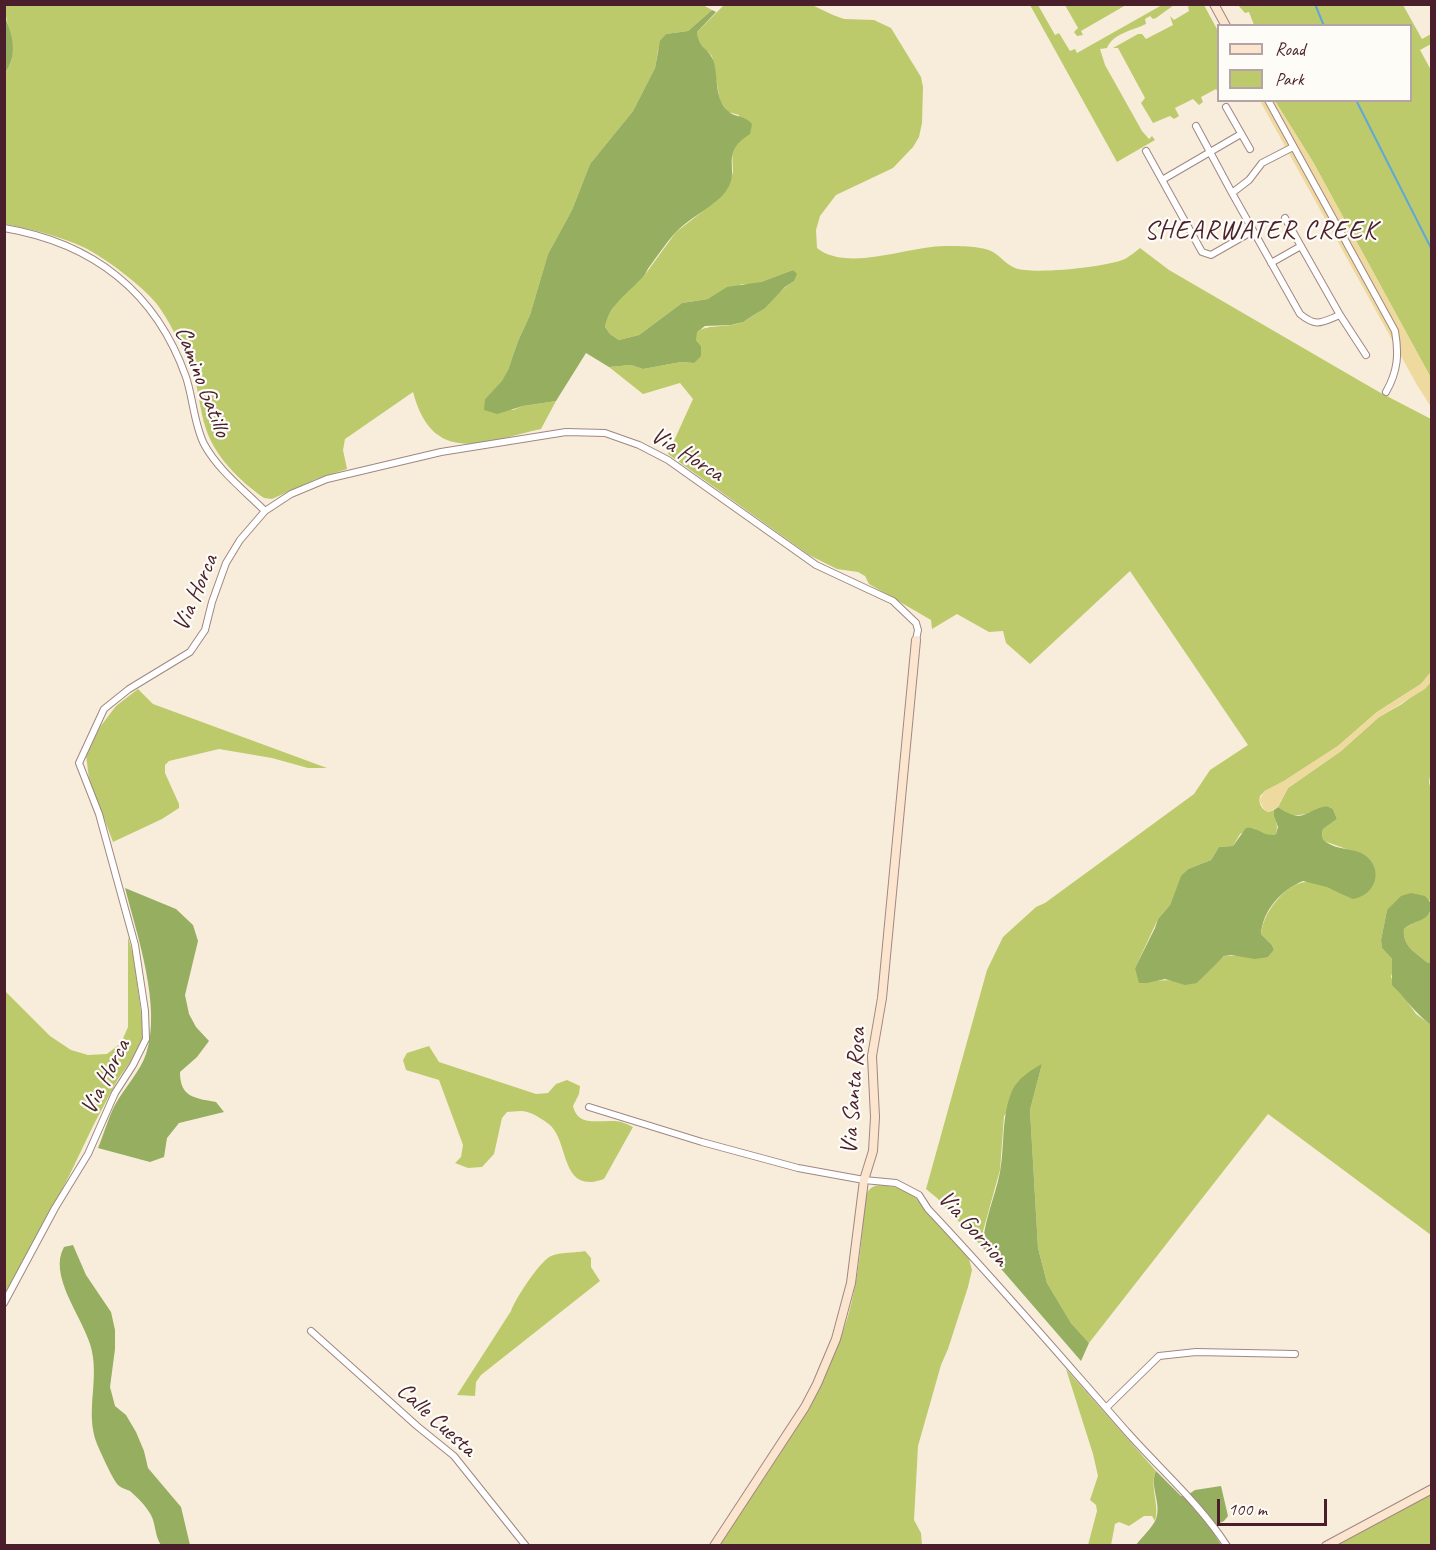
<!DOCTYPE html>
<style>
body{margin:0}
#map{position:relative;width:1436px;height:1550px;overflow:hidden;background:#f8eddb;font-family:Caveat,sans-serif}
canvas{display:block}
.frame{position:absolute;inset:0;border:6px solid #4a1f2b;pointer-events:none}
.legend{position:absolute;left:1217px;top:24px;width:195px;height:78px;box-sizing:border-box;background:#fdfcf7;border:2px solid #b5a4a5;margin:0;padding:8px 10px;list-style:none;font-size:18px;color:#4a1f2b}
.legend li{display:flex;align-items:center;gap:12px;height:30px}
.legend b{width:30px;border:2px solid #b5a4a5}
.scale{position:absolute;left:1217px;top:1499px;width:110px;height:27px;box-sizing:border-box;border:3px solid #4a1f2b;border-top:0;padding-left:8px;font-size:18px;line-height:21px;white-space:nowrap;color:#4a1f2b;-webkit-text-stroke:4px #fdfcf7;paint-order:stroke}
</style>
<div id="map">
<canvas width="1436" height="1550"></canvas>
<div class="frame"></div>
<ul class="legend">
<li><b style="height:8px;background:#fce5cf"></b>Road</li>
<li><b style="height:16px;background:#bcca6b"></b>Park</li>
</ul>
<div class="scale">100 m</div>
</div>
<script>
const ctx = document.querySelector('canvas').getContext('2d');
ctx.lineJoin = 'round';
function fillPath(path, color) {
  ctx.fillStyle = color;
  ctx.fill(path, 'evenodd');
}
function strokePath(path, color, width, dash) {
  ctx.strokeStyle = color;
  ctx.lineWidth = width;
  ctx.lineCap = dash ? 'butt' : 'round';
  ctx.setLineDash(dash || []);
  ctx.stroke(path);
}
function label(font, color, halo, rows, align = 'center') {
  ctx.font = font + ' Caveat,sans-serif';
  ctx.lineWidth = 4.5;
  ctx.setLineDash([]);
  ctx.textBaseline = 'middle';
  ctx.strokeStyle = halo;
  ctx.fillStyle = color;
  for (const [text, x, y, turn = 0] of rows) {
    ctx.save();
    ctx.translate(x, y);
    ctx.rotate((+turn || 0) * Math.PI / 180);
    ctx.textAlign = isNaN(turn) ? turn : align;
    if (halo) ctx.strokeText(text, 0, 0);
    ctx.fillText(text, 0, 0);
    ctx.restore();
  }
}
const green = new Path2D(`
 M701 4 712 10 688 31 666 34 658 50 655 68 633 111 590 164 572 210 548 254 530 315 518 341 508 370 503 381 485 399 513 410 523 406 556 401 541 429C484 442 433 467 413 392L345 439 343 450 347 469 316 479 272 499 264 498C241 482 215 457 206 429 199 409 199 387 191 367 183 349 168 318 156 303 141 285 104 257 83 247 59 236 31 229 5 224V73C22 50 5 29 5 5Z
 M724 5H812L833 15 844 19 874 20 891 28 921 77 923 87 922 123 919 137 913 147 893 168 836 195 820 216 816 230 817 248C848 273 910 245 947 246 959 246 983 246 993 252 1000 256 1007 265 1015 268 1033 275 1107 267 1125 259 1130 256 1135 252 1140 248L1169 270 1379 392 1431 419V672L1421 684 1377 712 1338 746 1284 781 1265 791 1260 796C1258 804 1262 810 1269 812L1274 810C1274 819 1279 824 1276 834 1267 837 1261 835 1254 828L1240 834 1233 846 1219 847 1211 860 1188 869 1181 877 1170 905 1158 919 1135 968 1148 983C1166 977 1179 983 1197 983 1203 977 1219 959 1225 956 1227 955 1262 957 1268 957L1274 950 1272 945 1261 934C1263 920 1268 911 1277 900 1303 870 1322 882 1352 899L1363 855 1324 841 1322 837 1323 829 1337 819 1333 809 1327 806 1306 814 1292 816 1278 807 1288 788 1341 751 1379 717 1402 704 1431 682 1432 765 1429 782 1432 795 1431 903 1430 900 1387 910 1381 940 1382 948 1392 959 1393 970 1391 977 1398 991 1404 997 1416 1014 1431 1025V1235L1268 1114 1089 1343 1071 1323 1047 1283 1038 1248 1030 1110 1042 1064 1004 1116 1000 1170 983 1231V1248L937 1198 926 1189 987 970 1003 937 1036 907 1045 903 1194 794 1210 770 1248 745 1130 571 1030 664 1006 643 1003 631 989 632 957 614 932 629 931 620 869 584 865 576 858 572 837 569 809 555 668 454 693 399 680 383 643 394 609 367 631 365 643 369 681 362 694 363 701 346 696 340V332C711 323 726 329 742 322 765 312 775 293 794 281L793 270 761 282 750 285 742 284 708 299 682 303 639 335 619 340 610 334 605 327 606 319 619 299 644 276 676 232 715 202 727 189 733 172 732 151 739 141V115L728 112 720 101 712 56 698 42 697 32Z
 M1030 5H1038L1055 35 1059 33 1070 51 1075 49 1077 53 1162 5H1174L1156 18 1153 19 1150 16 1145 19 1146 24C1134 30 1113 33 1107 48L1100 49 1105 65 1142 131 1149 139 1152 136 1155 140 1117 162Z
 M1065 5H1126L1081 31 1083 35 1077 36 1074 32 1078 28Z
 M1190 5H1204L1218 31V92L1216 89 1201 97 1203 102 1199 105 1193 99 1175 108 1179 116 1174 119 1170 116 1153 123 1141 103 1145 98 1118 48H1113L1138 34H1142L1146 39 1173 25 1170 16 1174 20 1189 11 1188 7Z
 M1238 5H1403L1422 39 1431 34V44L1420 50 1432 72 1431 378 1313 162 1275 101 1410 100V26L1254 25 1249 12 1245 13Z
 M138 689 153 704 327 768H308L272 758 219 749 169 761 165 765V773L179 804V808L162 819 113 842 89 779 86 755 100 727 116 706Z
 M1431 911V963H1428C1416 953 1402 946 1404 929 1413 922 1425 921 1431 911Z
 M128 937 133 954 144 1034 136 1054 118 1079 94 1124 69 1176 5 1300V991L50 1036 71 1050 88 1055 107 1054 121 1043 128 1027Z
 M429 1046 439 1062 536 1094 548 1093 556 1084 567 1080 580 1086 579 1094 573 1106C578 1127 598 1120 614 1121 621 1121 627 1124 633 1127L604 1179C561 1195 569 1144 551 1126 547 1122 533 1113 527 1112 521 1110 513 1112 507 1112L502 1118 494 1154 482 1167 468 1168 455 1163 461 1157 463 1145 439 1080 406 1070 403 1060 407 1053Z
 M882 1185 900 1188 914 1196 969 1259 972 1270 968 1287 948 1349 941 1365 918 1446 914 1520 921 1533 922 1545 718 1546C767 1472 822 1402 848 1316 859 1278 862 1237 865 1198 868 1189 872 1185 882 1185Z
 M585 1251 591 1258V1267L600 1281 481 1375 476 1382 475 1396 457 1395 511 1311C515 1299 540 1261 551 1256 560 1252 575 1253 585 1251Z
 M1066 1369 1156 1471C1149 1486 1160 1505 1155 1521L1152 1516H1144L1129 1526 1119 1522 1115 1524 1111 1545H1088L1097 1511 1096 1505 1090 1500 1098 1476 1093 1454Z
 M1431 1494V1545L1335 1546Z`);
const forest = new Path2D(`
 M712 10 716 12 697 32C699 48 704 45 711 56 720 70 712 97 728 111 735 118 745 115 752 124L750 134C715 156 746 171 722 196 708 210 688 219 675 233 666 243 658 255 650 266 647 269 646 274 643 277 629 292 608 306 605 327L610 334 619 340 639 335 682 303 708 299 727 287 761 282 793 270 797 274 794 281 785 287 765 308 743 322 731 325 705 326 697 332 696 340 701 346V356L694 363 681 362 643 369 631 365 609 367 586 353 556 401 523 406 497 414 484 410 485 399 502 381 508 370 518 341 530 315 548 254 572 210 590 164 633 111 655 68 660 41 666 34 688 31Z
 M5 17C13 37 18 55 5 73Z
 M1327 806 1333 809 1337 819 1323 829C1322 834 1321 839 1326 842 1337 850 1352 848 1363 854 1385 868 1376 896 1352 899L1327 887 1303 881C1281 890 1263 910 1261 934L1272 945 1274 950 1268 957 1255 959 1231 955 1224 956 1197 983 1185 985 1165 979 1148 983H1139L1135 968 1155 928 1158 919 1170 905 1181 876 1188 869 1211 860 1219 847 1233 846 1246 828C1258 826 1263 838 1276 834L1278 827 1274 816V810L1278 807C1305 825 1302 811 1327 806Z
 M125 888 176 909 193 925 198 941 185 995 189 1014 196 1027 209 1041 197 1057 180 1072C180 1097 194 1098 216 1102L224 1112 179 1123 167 1138 164 1157 150 1162 98 1148C104 1134 108 1118 115 1105 124 1088 140 1072 146 1054 162 1007 137 935 125 888Z
 M1411 893 1425 896 1431 903C1432 922 1416 919 1404 929 1402 946 1416 953 1428 963H1431V1025C1416 1014 1406 999 1392 985V959L1382 948 1381 940 1387 910 1401 896Z
 M1042 1064 1030 1110 1038 1248 1047 1283 1071 1323 1089 1343 1081 1361 983 1248C983 1222 995 1198 1000 1172 1005 1145 1001 1117 1012 1091 1018 1078 1031 1070 1042 1064Z
 M73 1245 86 1275 111 1312 115 1330V1349L110 1387 115 1406 126 1415 136 1432 144 1451 148 1468 181 1507 190 1545H161C155 1537 156 1525 151 1515 146 1506 138 1498 130 1491 126 1489 121 1488 118 1485 113 1480 100 1451 97 1444 84 1411 101 1378 90 1344 81 1315 48 1275 64 1247Z
 M1156 1471 1181 1496H1186L1195 1490 1221 1486 1228 1516 1224 1521 1213 1526 1212 1530 1221 1545 1135 1546C1142 1537 1152 1528 1156 1519 1162 1503 1149 1486 1156 1471Z`);
const sand = new Path2D(`
 M1260 101H1275L1313 162 1431 378V407L1417 385Z
 M1431 672V682L1425 689 1379 717 1341 751 1288 788 1278 807 1269 812 1265 811 1259 800 1265 791 1284 781 1338 746 1377 712 1421 684Z`);
const stream = new Path2D(`
 M1315 4 1324 26
 M1356 100 1432 250`);
const street = new Path2D(`
 M1268 100 1395 331C1399 354 1398 371 1386 392
 M1226 107 1250 149
 M1196 126 1232 193 1249 180 1262 163 1293 147
 M1146 151 1202 252 1211 255 1253 231
 M1162 180 1241 134
 M1232 193 1300 314C1317 328 1322 322 1340 315
 M1285 218 1340 315 1366 355
 M4 228C93 243 156 292 186 377 193 398 194 424 204 444 218 470 244 490 265 511
 M1271 263 1301 246
 M589 1107 702 1142 798 1168 864 1180 896 1183 919 1195 928 1209C997 1282 1062 1358 1128 1433 1161 1470 1200 1504 1227 1546
 M4 1303 55 1208 88 1154 115 1093 133 1065 146 1039 145 1011 135 945 99 814 79 763 104 709 129 689 190 652 205 630 212 602 226 563 240 540 265 511 291 494 327 479 441 452 566 432 605 433 639 445 668 460 816 565 893 601 916 623 918 630 916 640
 M311 1331 417 1426 454 1456 526 1546
 M1107 1407 1159 1356 1196 1352 1295 1354`);
const secondary = new Path2D(`
 M1214 4 1226 26
 M714 1546 805 1407 817 1384 836 1339 851 1283 864 1180 873 1151 875 1117 872 1056 882 998 916 640
 M1326 1546 1432 1489`);
const streetNames = [
 ["Camino Gatillo",202,382,69],
 ["Via Horca",687,455,32],
 ["Via Horca",196,593,-67],
 ["Via Horca",106,1077,-63],
 ["Via Santa Rosa",854,1091,-86],
 ["Via Gorrion",973,1229,48],
 ["Calle Cuesta",436,1420,42]
];
const neighbourhoodNames = [
 ["SHEARWATER CREEK",1261,231]
];
fillPath(green, '#bcca6b');
fillPath(forest, '#95ae5f');
fillPath(sand, '#eeda9e');
strokePath(stream, '#62a7d7', 2);
strokePath(street, '#a18683', 8);
strokePath(secondary, '#a18683', 10);
strokePath(street, '#fff', 6);
strokePath(secondary, '#fce5cf', 8);
label('24px', '#4a1f2b', '#fdfcf7', streetNames);
ctx.letterSpacing = '1.5px';
label('26px', '#4a1f2b', '#fdfcf7', neighbourhoodNames);
ctx.letterSpacing = '0px';
</script>
